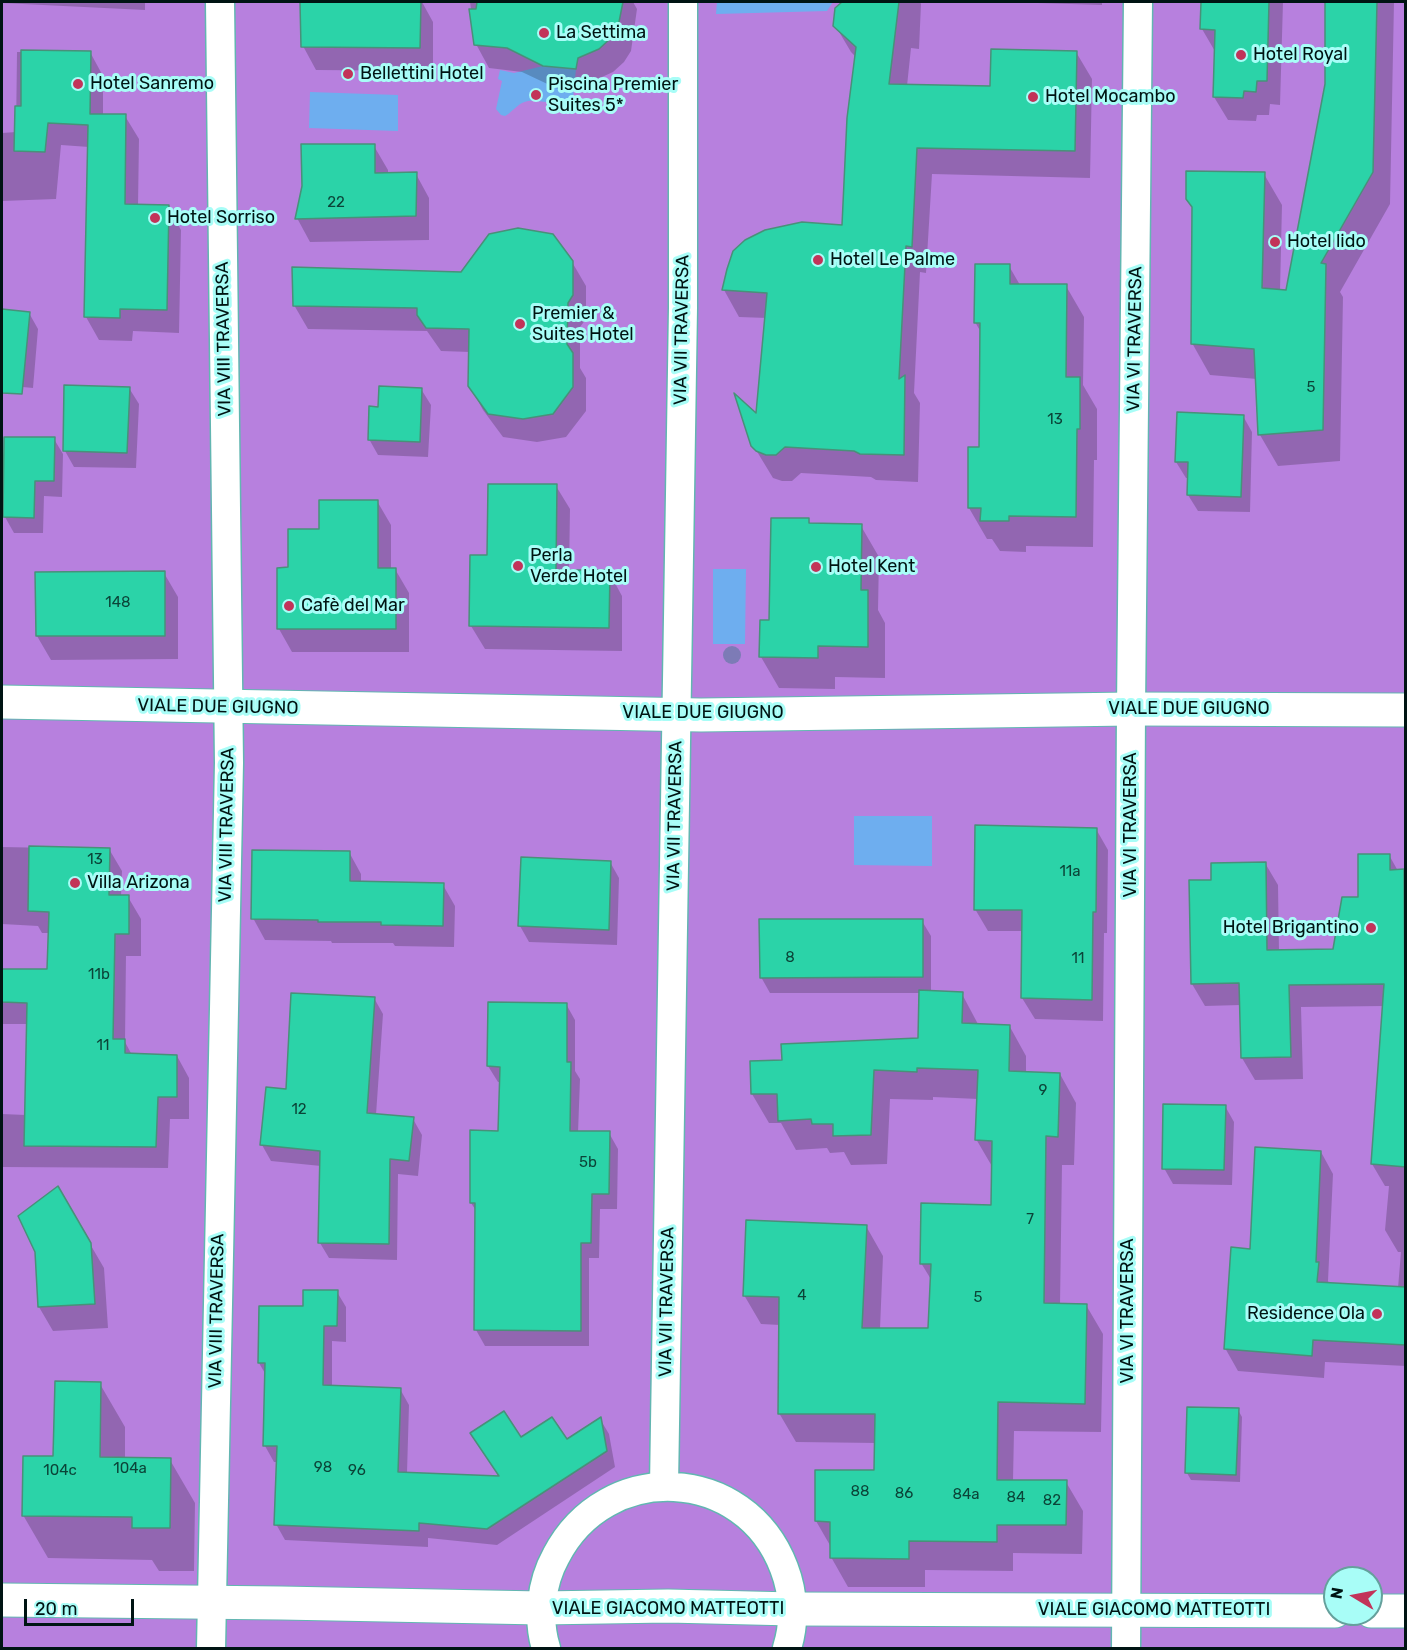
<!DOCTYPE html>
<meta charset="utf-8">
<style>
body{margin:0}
#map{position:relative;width:1407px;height:1650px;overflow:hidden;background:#9befea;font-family:Rubik,sans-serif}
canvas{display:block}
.frame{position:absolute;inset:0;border:3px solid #001413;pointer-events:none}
.north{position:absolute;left:1323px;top:1566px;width:60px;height:60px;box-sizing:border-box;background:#a8fdf7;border:2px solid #65a09c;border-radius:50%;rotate:280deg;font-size:16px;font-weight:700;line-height:24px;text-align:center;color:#001413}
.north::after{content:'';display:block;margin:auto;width:21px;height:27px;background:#c23359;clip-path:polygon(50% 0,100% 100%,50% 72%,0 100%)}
.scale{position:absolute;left:24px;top:1599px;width:110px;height:27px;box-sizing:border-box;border:3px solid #001413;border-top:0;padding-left:8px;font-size:18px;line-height:21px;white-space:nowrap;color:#001413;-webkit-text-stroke:4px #a8fdf7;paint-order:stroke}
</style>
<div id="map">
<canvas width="1407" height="1650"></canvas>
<div class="frame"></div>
<div class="north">N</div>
<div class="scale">20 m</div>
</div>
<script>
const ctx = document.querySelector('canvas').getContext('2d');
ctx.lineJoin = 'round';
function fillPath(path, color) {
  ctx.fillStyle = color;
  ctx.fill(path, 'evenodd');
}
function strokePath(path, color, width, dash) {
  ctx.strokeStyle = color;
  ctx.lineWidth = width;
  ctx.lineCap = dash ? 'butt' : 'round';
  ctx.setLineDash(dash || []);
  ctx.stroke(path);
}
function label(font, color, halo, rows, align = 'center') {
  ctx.font = font + ' Rubik,sans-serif';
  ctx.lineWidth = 6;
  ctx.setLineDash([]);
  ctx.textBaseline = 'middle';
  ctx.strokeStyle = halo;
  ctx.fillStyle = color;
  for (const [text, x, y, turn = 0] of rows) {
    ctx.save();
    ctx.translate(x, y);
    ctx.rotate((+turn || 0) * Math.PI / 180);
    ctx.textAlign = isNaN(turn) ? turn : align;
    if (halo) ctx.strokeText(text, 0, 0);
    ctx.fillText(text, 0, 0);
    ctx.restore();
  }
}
const forest = new Path2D(`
 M2 2H1405V1648H2ZM1335 1578H1371V1614H1335Z`);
const water = new Path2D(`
 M717 2H833L827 11 716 14Z
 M543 66 576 69 573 99 562 103 558 101C547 105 533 97 522 103 516 106 511 113 505 116L501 115 496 109 502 81 498 79 500 70 514 73Z
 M310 92 398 95V131L309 128Z
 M713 569H746L745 644H713Z
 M854 816H932V866L854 865Z`);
const shadow = new Path2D(`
 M2 2H145V10L2 3Z
 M302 2H422L433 22V71L316 70 303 46Z
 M470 2H633L637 9 631 51 624 62 613 72 591 82 589 93 558 89 522 72 489 68 476 44Z
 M844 2H920L921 4 919 49 911 48 907 86 992 88 1076 52 1092 79 1090 178 932 174 926 273 920 272 914 393 920 403 918 482 876 480 871 477 801 473 792 481H782L773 478 753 445 767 318 739 317 724 290 843 226 857 58 851 52 835 25 837 9Z
 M1005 2H1102V5Z
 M1202 2H1283L1280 105 1270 104 1269 115H1257L1256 121 1228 120 1214 97 1216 53 1202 29Z
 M1327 2H1394L1390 204 1340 292 1343 297 1340 461 1278 466 1260 435 1257 379 1210 375 1192 343 1193 209 1187 199 1264 174 1282 205 1280 291 1287 292 1326 84Z
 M17 52H90L103 76V115L125 116 139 139 138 206 168 207 181 230 179 333 133 331 132 341 99 340 86 317 89 147 61 145 56 199 2 201V133L16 132Z
 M374 146 388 170V174H416L429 198V240L310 242 297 218Z
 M572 262 586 286V319L580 327V368L586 378V411L566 437 537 442 503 437 483 410 470 386V352L441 351 427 331 308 329 294 305 462 273Z
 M1009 266 1020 285 1066 286 1084 317 1083 385 1097 409V460H1094L1093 547 1026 546V552L1000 551 992 539H987L969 508 981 448 982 334 975 322Z
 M2 310 29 313 38 329 33 388 2 385Z
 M129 388 139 404 136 468 74 467 65 451Z
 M421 389 431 405 428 457 378 455 369 439 380 409Z
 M1243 416 1252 432 1250 512 1198 511 1188 495 1189 478H1186L1176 462Z
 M54 439 63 454 62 497 44 496 43 533H14L5 517Z
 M556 486 570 509 569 571 609 572 622 596V651L485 649 471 626 489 557Z
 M377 501 391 525V569H395L409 593V652H292L279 629 289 569 320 530Z
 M808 520 811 525 861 526 879 557 878 610 885 623V678L835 677V689L779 688 761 657 771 622Z
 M164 573 178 597V659L51 660 37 636Z
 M1096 829 1108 850 1107 933H1104L1103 1021 1035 1019 1022 998 1023 931H988L975 909Z
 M2 847 109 849 122 871 121 897H128L141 919V956H126L125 1042 132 1055 177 1056 189 1078V1119H170L168 1168 2 1167V1114L26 1115 28 1024H2V970L49 971 50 933H42L38 926 2 924Z
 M349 852 361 874V882L443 885 455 906 454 947 395 946 393 943H332L331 941 265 940 253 918Z
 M1389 855 1398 871H1403L1406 874V1366L1325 1362 1324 1378 1238 1371 1225 1348 1251 1250 1321 1152 1333 1174 1328 1281 1330 1285 1398 1288 1401 1252H1398L1385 1230 1389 1186H1385L1372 1164 1384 1006 1301 1007 1303 1079 1255 1080 1242 1058 1241 1005 1205 1006 1192 984 1191 882 1213 881 1265 863 1278 885 1279 951 1334 950 1360 898Z
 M610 862 619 878 617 945 529 942 520 926Z
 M922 921 931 936V992L962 994 979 1026 1010 1027 1026 1056V1073L1060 1074 1076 1103 1074 1165H1062L1060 1305H1086L1103 1334 1101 1432 1014 1431 1013 1481 1066 1482 1083 1511 1082 1554 1013 1553V1571L925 1570V1587H848L831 1557V1547L816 1521 876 1472V1443L796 1442 779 1413 780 1325 761 1324 744 1295 866 1226 883 1256 880 1329H929L932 1281 921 1263 993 1207V1168L976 1139 978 1099 933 1097V1100L890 1099 887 1164 851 1165 844 1152 830 1153 827 1148 796 1150 781 1123H769L752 1094 751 1063 784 1061 919 1039 921 993H770L761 977Z
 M374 998 383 1014 376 1115 413 1119 422 1135 418 1176 398 1174 397 1260 329 1258 320 1243 321 1166 271 1161 262 1145 288 1091Z
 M566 1004 575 1020V1071L580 1079 578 1133H609L618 1149 617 1209H600L599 1258H589V1346H485L476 1330 477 1212 471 1203 500 1132 501 1082H498L488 1066Z
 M1225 1106 1234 1122 1232 1185 1173 1184 1164 1168Z
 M58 1189 104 1268 108 1328 53 1331 39 1307Z
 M337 1292 346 1307V1342L332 1341V1387L400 1389 409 1405 407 1473 500 1478 520 1439 567 1441 600 1419 609 1434 615 1467 497 1545 428 1538V1547L285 1540 276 1524 278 1462H274L265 1446 266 1375 259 1363 304 1307Z
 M100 1384 125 1427V1459L170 1460 195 1503 194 1571H159L152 1560 48 1558 23 1515Z
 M1238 1410 1242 1417 1240 1482 1191 1480 1187 1473Z`);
const building = new Path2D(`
 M300 2H421L420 48 301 47Z
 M477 2H623L618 27 611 38 599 49 578 58 576 69 543 66 507 48 474 45 469 9H476Z
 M842 2H899L889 84 990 86 991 49 1077 51 1075 151 917 148 912 247 906 246 899 379 905 375 904 455 860 454 854 451 785 447 776 455H766L756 451 751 446 734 393 756 413 767 293 722 290 727 269 733 251 745 240 765 230 802 222 842 225 847 118 856 47 833 26 835 8Z
 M1201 2H1269L1267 81H1257L1256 92 1244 91 1243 98 1213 97 1215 30 1200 29Z
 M1325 2H1377L1373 172 1321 263 1326 264 1323 430 1258 435 1254 349 1191 344 1192 207 1186 199V171L1265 172 1262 288 1286 290 1325 84Z
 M21 50 91 51 90 114H126L125 204 169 205 167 310 120 309V318L84 317 88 125 48 123 45 152 14 151 15 106H21Z
 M301 144H375V173L417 172 416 216 295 219 302 186Z
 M518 228 553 234 573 261V295L568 303 567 344 573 353V387L553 414 523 419 488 414 468 386 469 329 426 328 417 315V308L293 306 292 267 461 272 489 234Z
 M975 264H1010V284H1067L1066 377H1080V429H1077L1076 517 1009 516V521H980L981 508H968V447H979L980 323H974Z
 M2 309 30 312 22 394 2 393Z
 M64 385 130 387 127 453 63 451Z
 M379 386 422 388 420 442 368 440 369 406 378 407Z
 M1177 412 1244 415 1241 497 1187 495 1188 462H1175Z
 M4 437H55L54 481H35L34 518 3 517Z
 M488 484H557L556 570H610L609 628 469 626 470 555H487Z
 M319 500H378V568H396V629H277V568L288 567V529H319Z
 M771 518H809V523L862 524 861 590H868V647L818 646V658L759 657 760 620H769Z
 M165 571V636H36L35 572Z
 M975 825 1097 828 1096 912H1093L1092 1000 1021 998 1022 910H974Z
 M29 846 110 848 109 895H129V934H115L113 1039H125V1053L177 1055V1097H158L156 1147 24 1146 27 1003 2 1002V969H47L49 912 28 911Z
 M252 850 350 851V881L444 883 443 926 381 925V922H318V920L251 919Z
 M1358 854H1390V870L1404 869 1406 1167 1371 1164 1384 984 1289 985 1291 1057 1241 1058 1239 983 1191 984 1189 880H1211V863L1266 862 1267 950 1333 949 1342 897H1358Z
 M521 857 611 861 609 930 518 926Z
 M759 919H923V977L760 978Z
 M919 990 963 992 962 1023 1010 1025 1009 1071 1060 1073 1058 1137 1046 1136 1044 1303 1087 1304 1085 1404 998 1402 997 1480H1067L1066 1525H997V1542L909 1541V1559L830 1558V1522L815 1521V1470H874L875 1414H778L779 1297 743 1296 746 1220 867 1225 862 1328H928L931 1264H920L921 1203 991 1205 992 1141 975 1140 978 1070 917 1068V1072L874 1070 871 1135 833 1136V1124H812L811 1119 778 1121 777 1094H751L750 1061 782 1060 781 1044 918 1038Z
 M291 993 375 997 367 1113 414 1117 409 1161 390 1159 389 1244 318 1243 320 1151 260 1145 266 1087 286 1089Z
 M488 1002 567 1003V1062H571L570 1131H610L609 1194H592L591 1243H581V1331L474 1330 475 1203H470V1130L498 1131 500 1067 487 1066Z
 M1163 1104 1226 1105 1224 1170 1162 1169Z
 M1255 1147 1321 1151 1316 1262H1319L1317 1282 1406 1287V1345L1313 1340 1312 1356 1224 1349 1231 1247 1250 1249Z
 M58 1186 91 1243 95 1304 38 1307 35 1252 18 1216Z
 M303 1290H338L337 1326H324L323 1385 401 1388 398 1472 499 1476 470 1433 504 1411 521 1437 552 1417 567 1439 601 1417 607 1451 487 1529 419 1523V1531L274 1525 277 1446H263L265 1363H258L259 1306H303Z
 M55 1381 101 1382 100 1457 171 1458 170 1528H132V1517L22 1516 23 1456H53Z
 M1187 1407 1239 1408 1236 1475 1185 1473Z`);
const street = new Path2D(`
 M664 1486 683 308V2
 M211 1648 229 763 220 2
 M546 1648C537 1619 541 1583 556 1556 606 1459 745 1465 784 1568 794 1594 795 1623 787 1648
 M1126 1648 1131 709 1138 2`);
const secondary = new Path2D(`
 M2 702 701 715 1131 709 1406 710
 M2 1600 281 1603 541 1608 668 1606 793 1609 1335 1611
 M1371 1611H1406`);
const trees = [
 [732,655]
];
const markers = [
 [544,33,6,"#c23359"],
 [1241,55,6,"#c23359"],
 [348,74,6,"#c23359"],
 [78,84,6,"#c23359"],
 [536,95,6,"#c23359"],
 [1033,97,6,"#c23359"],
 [155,218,6,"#c23359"],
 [1275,242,6,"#c23359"],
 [818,260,6,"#c23359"],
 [520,324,6,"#c23359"],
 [518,566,6,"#c23359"],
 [816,567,6,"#c23359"],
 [289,606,6,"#c23359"],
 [75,883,6,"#c23359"],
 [1371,928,6,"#c23359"],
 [1377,1314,6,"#c23359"]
];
const numberNames = [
 ["22",336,203],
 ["5",1311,388],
 ["13",1055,420],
 ["148",118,603],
 ["13",95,860],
 ["11a",1070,872],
 ["8",790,958],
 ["11",1078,959],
 ["11b",99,975],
 ["11",103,1046],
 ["9",1043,1091],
 ["12",299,1110],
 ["5b",588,1163],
 ["7",1030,1220],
 ["4",802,1296],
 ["5",978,1298],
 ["98",323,1468],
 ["104a",130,1469],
 ["104c",60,1471],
 ["96",357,1471],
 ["88",860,1492],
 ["86",904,1494],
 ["84a",966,1495],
 ["84",1016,1498],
 ["82",1052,1501]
];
const poiNames = [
 ["La Settima",556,33],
 ["Hotel Royal",1253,55],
 ["Bellettini Hotel",360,74],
 ["Hotel Sanremo",90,84],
 ["Piscina Premier",548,85],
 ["Suites 5*",548,106],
 ["Hotel Mocambo",1045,97],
 ["Hotel Sorriso",167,218],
 ["Hotel lido",1287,242],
 ["Hotel Le Palme",830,260],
 ["Premier &",532,314],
 ["Suites Hotel",532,335],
 ["Perla",530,556],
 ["Verde Hotel",530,577],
 ["Hotel Kent",828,567],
 ["Cafè del Mar",301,606],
 ["Villa Arizona",87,883],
 ["Hotel Brigantino",1359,928,"right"],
 ["Residence Ola",1365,1314,"right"]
];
const streetNames = [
 ["VIA VII TRAVERSA",682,330,-89],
 ["VIA VIII TRAVERSA",224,339,-91],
 ["VIA VI TRAVERSA",1135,339,-89],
 ["VIALE DUE GIUGNO",218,707,1],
 ["VIALE DUE GIUGNO",1189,709],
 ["VIALE DUE GIUGNO",703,713],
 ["VIA VII TRAVERSA",675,816,-89],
 ["VIA VIII TRAVERSA",227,825,-89],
 ["VIA VI TRAVERSA",1131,825,-90],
 ["VIA VII TRAVERSA",667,1302,-89],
 ["VIA VIII TRAVERSA",217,1311,-89],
 ["VIA VI TRAVERSA",1128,1311,-90],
 ["VIALE GIACOMO MATTEOTTI",668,1609],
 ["VIALE GIACOMO MATTEOTTI",1154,1610]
];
fillPath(forest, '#b780de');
fillPath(water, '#6eaeef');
fillPath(shadow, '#0003');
fillPath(building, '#2bd3a8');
strokePath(building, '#489179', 1.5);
strokePath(street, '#62b6b1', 31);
strokePath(secondary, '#62b6b1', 35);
strokePath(street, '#fff', 28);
strokePath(secondary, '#fff', 33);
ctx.fillStyle = '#7d7bb6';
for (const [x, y] of trees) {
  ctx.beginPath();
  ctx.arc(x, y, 9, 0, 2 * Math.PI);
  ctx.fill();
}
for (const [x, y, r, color] of markers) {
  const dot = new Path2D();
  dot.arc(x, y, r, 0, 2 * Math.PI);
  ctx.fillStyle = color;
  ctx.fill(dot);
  strokePath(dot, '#a8fdf7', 2);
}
label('15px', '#0b4438', null, numberNames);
label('18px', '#001413', '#a8fdf7', poiNames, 'left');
label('18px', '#001413', '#a8fdf7', streetNames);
</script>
